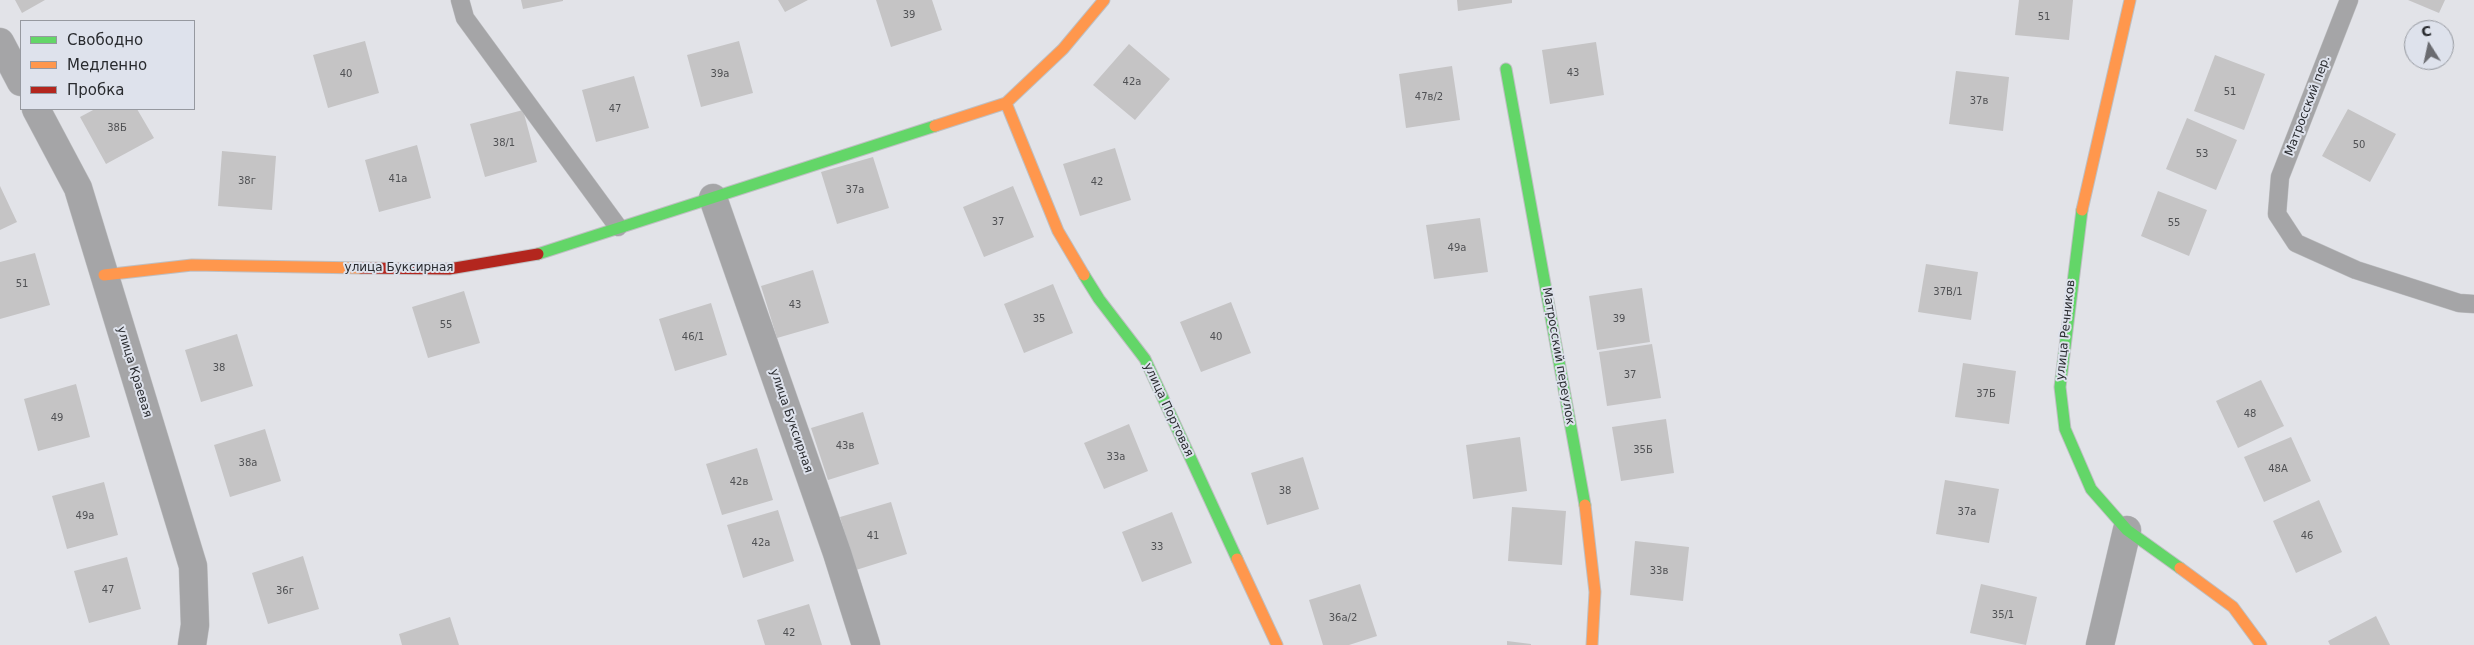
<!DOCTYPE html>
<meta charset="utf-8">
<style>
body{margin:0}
#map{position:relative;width:2474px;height:645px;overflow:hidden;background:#e2e3e8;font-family:"DejaVu Sans",sans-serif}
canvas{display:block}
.legend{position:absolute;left:20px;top:20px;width:175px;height:90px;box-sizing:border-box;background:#dee2ec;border:1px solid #9699a0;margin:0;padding:6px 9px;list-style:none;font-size:15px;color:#292b2f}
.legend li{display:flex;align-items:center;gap:10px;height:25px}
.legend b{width:25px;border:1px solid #9699a0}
.north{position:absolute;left:2404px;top:20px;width:50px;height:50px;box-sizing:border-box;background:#dee2ec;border:1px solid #9699a0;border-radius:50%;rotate:350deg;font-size:14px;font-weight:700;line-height:20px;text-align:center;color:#292b2f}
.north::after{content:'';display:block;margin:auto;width:18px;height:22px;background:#6a6b70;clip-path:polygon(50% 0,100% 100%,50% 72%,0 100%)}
</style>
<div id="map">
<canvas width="2474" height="645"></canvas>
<ul class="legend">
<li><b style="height:6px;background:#63d668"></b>Свободно</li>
<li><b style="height:6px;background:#ff974d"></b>Медленно</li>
<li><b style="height:6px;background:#b3261e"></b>Пробка</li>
</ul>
<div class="north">С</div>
</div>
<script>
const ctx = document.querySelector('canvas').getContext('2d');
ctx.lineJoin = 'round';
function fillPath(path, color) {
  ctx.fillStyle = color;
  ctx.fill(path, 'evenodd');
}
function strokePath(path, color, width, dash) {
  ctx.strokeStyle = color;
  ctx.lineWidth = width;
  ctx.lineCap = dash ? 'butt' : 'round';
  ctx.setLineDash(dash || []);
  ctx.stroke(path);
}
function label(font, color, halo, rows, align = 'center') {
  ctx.font = font + ' "DejaVu Sans",sans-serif';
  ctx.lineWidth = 4;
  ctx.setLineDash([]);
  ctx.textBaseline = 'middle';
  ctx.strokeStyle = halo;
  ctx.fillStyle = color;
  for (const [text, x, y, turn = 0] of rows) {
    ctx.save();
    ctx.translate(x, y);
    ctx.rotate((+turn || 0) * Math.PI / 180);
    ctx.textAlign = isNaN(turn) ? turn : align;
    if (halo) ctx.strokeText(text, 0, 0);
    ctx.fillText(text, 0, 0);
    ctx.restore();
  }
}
const building = new Path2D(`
 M15 0H45L22 13Z
 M521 0H563V1L523 9Z
 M778 0H808L785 12Z
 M876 0H932L942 30 891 47Z
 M1457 0H1512V3L1458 11Z
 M2019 0H2073L2069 40 2015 35Z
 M2408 0H2445L2439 13Z
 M365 41 379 93 328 108 313 55Z
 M739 41 753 93 701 107 687 55Z
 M1596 42 1604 95 1550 104 1542 50Z
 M1129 44 1170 79 1135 120 1093 85Z
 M2215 55 2265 74 2244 130 2194 111Z
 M1452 66 1460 120 1406 128 1399 74Z
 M1956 71 2009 77 2003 131 1949 124Z
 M634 76 649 128 596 142 582 90Z
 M95 109H137L154 138 106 164 80 117Z
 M2348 109 2396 134 2370 182 2322 156Z
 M523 110 537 162 485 177 470 124Z
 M2187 118 2237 140 2216 190 2166 169Z
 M417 145 431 198 379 212 365 160Z
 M1115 148 1131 200 1080 216 1063 164Z
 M222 151 276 156 272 210 218 206Z
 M873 157 889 208 837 224 821 172Z
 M0 186 17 222 0 230Z
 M1013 186 1034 237 984 257 963 207Z
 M2158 191 2207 210 2189 256 2141 236Z
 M1480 218 1488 272 1434 279 1426 225Z
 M35 253 50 305 0 319V262Z
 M1926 264 1978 272 1971 320 1918 312Z
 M813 270 829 323 777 338 761 286Z
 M1053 284 1073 333 1024 353 1004 304Z
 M1642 288 1650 342 1597 350 1589 296Z
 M464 291 480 343 428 358 412 307Z
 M1231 302 1251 353 1201 372 1180 322Z
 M711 303 727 355 675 371 659 319Z
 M237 334 253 386 201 402 185 350Z
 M1652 344 1661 398 1607 406 1599 352Z
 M1963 363 2016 371 2009 424 1955 417Z
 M2261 380 2284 426 2238 448 2216 401Z
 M76 384 90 437 38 451 24 399Z
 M863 412 879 464 828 480 811 428Z
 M1666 419 1674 473 1621 481 1612 427Z
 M1129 424 1148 471 1104 489 1084 443Z
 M265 429 281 481 230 497 214 445Z
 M1520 437 1527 491 1473 499 1466 445Z
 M2291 437 2311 481 2264 502 2244 457Z
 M757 448 773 500 722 515 706 464Z
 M1303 457 1319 509 1267 525 1251 473Z
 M1945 480 1999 489 1989 543 1936 534Z
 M104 482 118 535 67 549 52 496Z
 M2319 500 2342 552 2296 573 2273 521Z
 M891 502 907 554 856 570 840 517Z
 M1512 507 1566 511 1562 565 1508 561Z
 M778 510 794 561 743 578 727 525Z
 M1172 512 1192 563 1142 582 1122 532Z
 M1635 541 1689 547 1683 601 1630 595Z
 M303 556 319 609 268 624 252 573Z
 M127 557 141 609 89 623 74 571Z
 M1360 584 1377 636 1349 645H1323L1309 600Z
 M1981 584 2037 597 2026 645 1970 633Z
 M809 604 822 645H765L757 620Z
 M2376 616 2390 645H2330L2328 641Z
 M450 617 459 645H402L399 634Z
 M1507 641 1531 644V645H1507Z`);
const lane = new Path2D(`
 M460 0 465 18 618 227
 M2349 0 2280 177 2277 214 2296 243 2356 270 2459 303 2474 304`);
const street = new Path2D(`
 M0 42 21 82
 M36 109 78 188 193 566 195 625 192 645
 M713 198 837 553 866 645
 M2100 645 2127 530`);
const fast = new Path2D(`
 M1506 69 1585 505
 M2082 210 2060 387 2065 429 2091 489 2127 530 2180 568
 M538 254 935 126
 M1084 275 1099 299 1145 359 1237 559`);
const slow = new Path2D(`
 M1006 103 1058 231 1084 275
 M935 126 1006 103 1063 49 1104 0
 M2082 210 2130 0
 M104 275 192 265 361 268
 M1585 505 1595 592 1592 645
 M1237 559 1277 645
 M2180 568 2233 607 2261 645`);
const jam = new Path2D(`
 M361 268 449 269 538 254`);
const numberNames = [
 ["39",909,15],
 ["51",2044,17],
 ["43",1573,73],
 ["40",346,74],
 ["39а",720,74],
 ["42а",1132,82],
 ["51",2230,92],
 ["47в/2",1429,97],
 ["37в",1979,101],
 ["47",615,109],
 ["38Б",117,128],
 ["38/1",504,143],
 ["50",2359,145],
 ["53",2202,154],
 ["41а",398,179],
 ["38г",247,181],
 ["42",1097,182],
 ["37а",855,190],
 ["37",998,222],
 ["55",2174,223],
 ["49а",1457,248],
 ["51",22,284],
 ["37В/1",1948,292],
 ["43",795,305],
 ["35",1039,319],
 ["39",1619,319],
 ["55",446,325],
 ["46/1",693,337],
 ["40",1216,337],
 ["38",219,368],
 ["37",1630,375],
 ["37Б",1986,394],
 ["48",2250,414],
 ["49",57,418],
 ["43в",845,446],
 ["35Б",1643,450],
 ["33а",1116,457],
 ["38а",248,463],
 ["48А",2278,469],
 ["42в",739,482],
 ["38",1285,491],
 ["37а",1967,512],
 ["49а",85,516],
 ["41",873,536],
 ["46",2307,536],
 ["42а",761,543],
 ["33",1157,547],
 ["33в",1659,571],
 ["47",108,590],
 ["36г",285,591],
 ["35/1",2003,615],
 ["36а/2",1343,618],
 ["42",789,633]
];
const streetNames = [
 ["Матросский пер.",2308,106,-69],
 ["улица Буксирная",399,268],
 ["улица Речников",2066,330,-84],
 ["Матросский переулок",1558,356,80],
 ["улица Краевая",134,372,73],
 ["улица Портовая",1168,410,65],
 ["улица Буксирная",791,421,71]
];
fillPath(building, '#c5c4c5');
strokePath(lane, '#bebfc2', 19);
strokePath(street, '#bebfc2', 29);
strokePath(fast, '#bebfc2', 13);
strokePath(slow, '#bebfc2', 13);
strokePath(jam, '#bebfc2', 13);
strokePath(lane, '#a5a5a7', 18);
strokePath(street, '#a5a5a7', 28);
strokePath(fast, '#63d668', 11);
strokePath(slow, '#ff974d', 11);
strokePath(jam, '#b3261e', 11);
label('10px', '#505154', null, numberNames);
label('12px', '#292b2f', '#dee2ec', streetNames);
</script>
